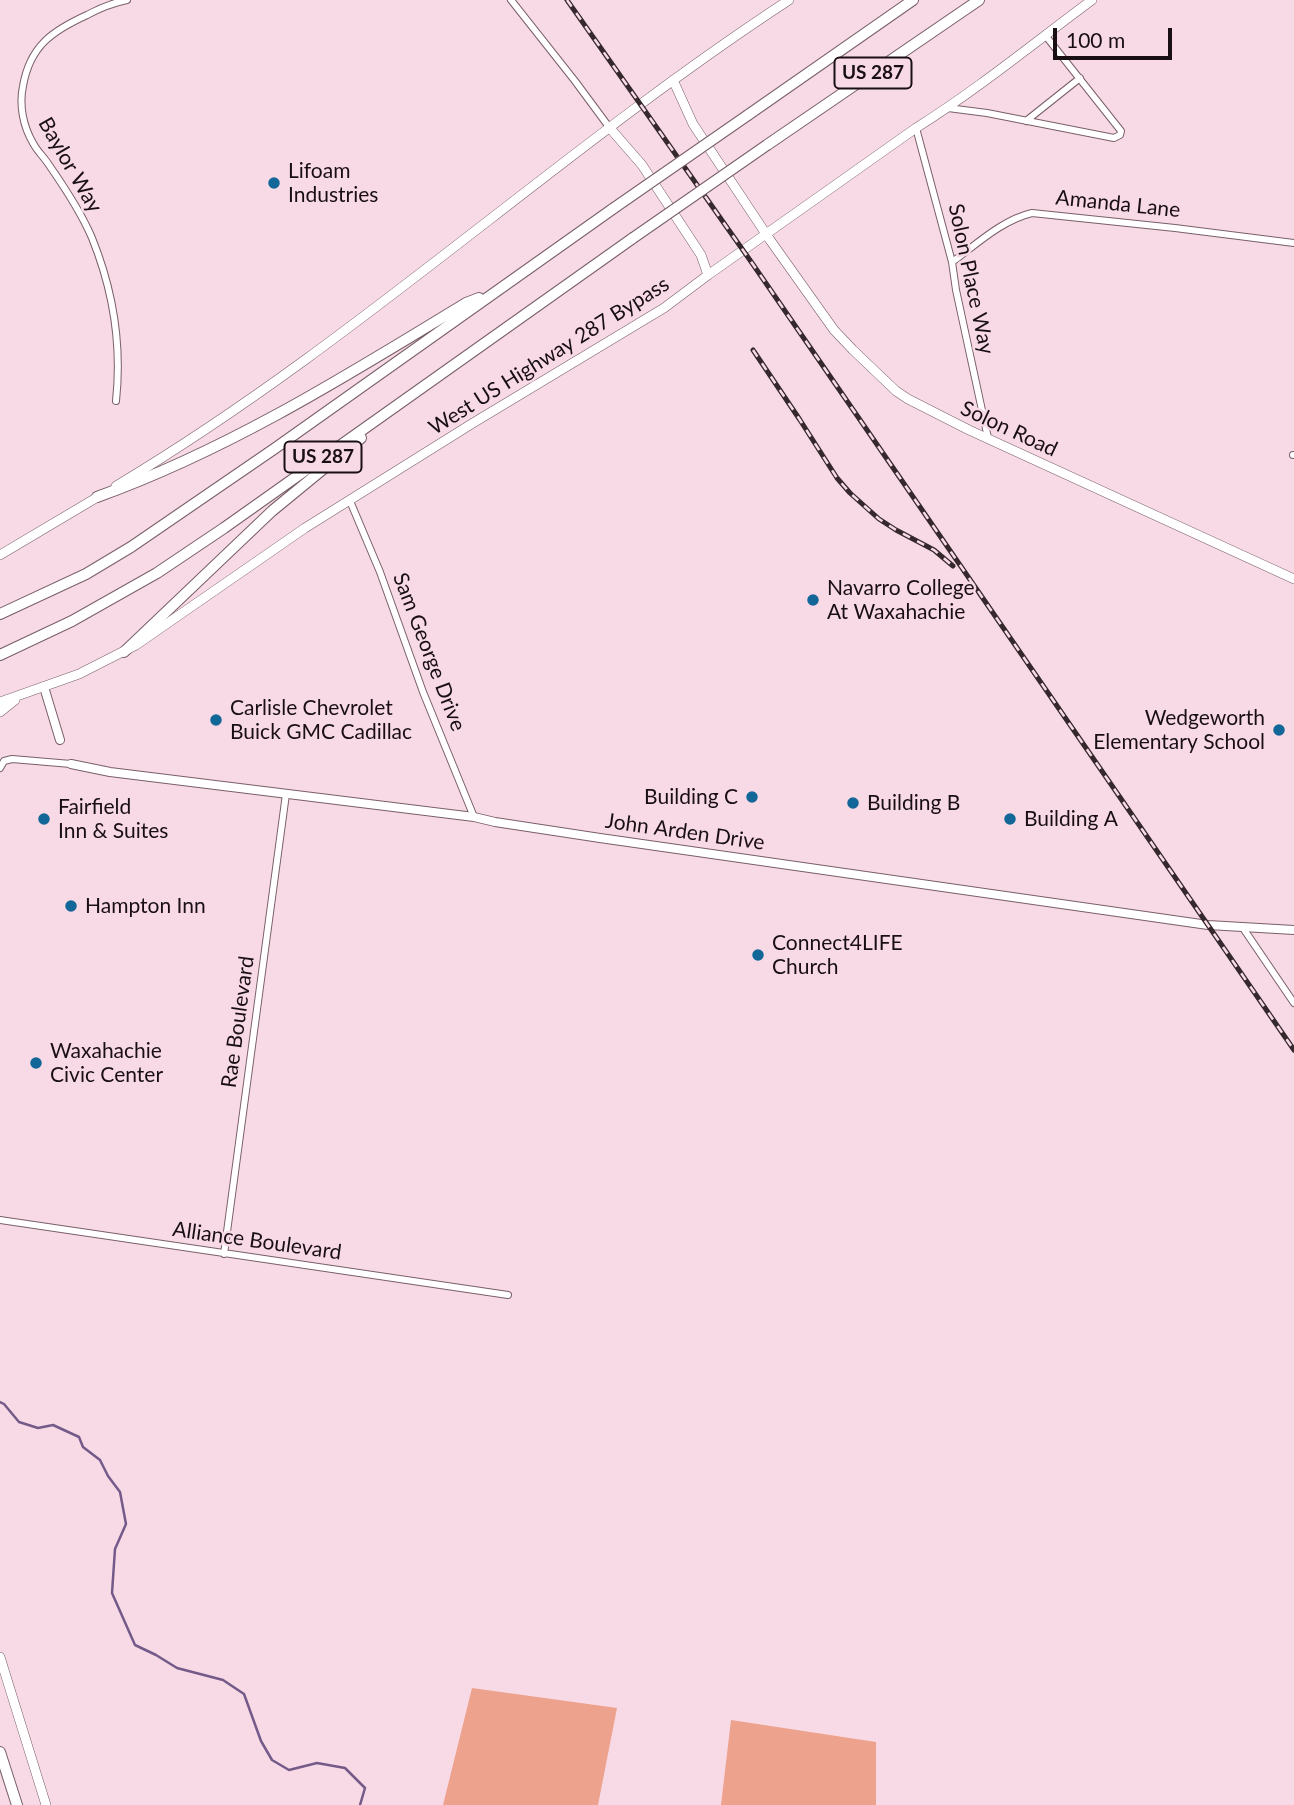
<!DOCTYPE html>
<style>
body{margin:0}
#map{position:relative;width:1294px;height:1805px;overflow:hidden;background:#f8dae6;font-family:Lato,sans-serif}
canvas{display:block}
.scale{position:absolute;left:1053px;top:28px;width:119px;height:32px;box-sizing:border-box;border:4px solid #190f13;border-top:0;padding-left:9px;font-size:21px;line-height:24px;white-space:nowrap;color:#190f13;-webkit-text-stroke:5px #f8dae6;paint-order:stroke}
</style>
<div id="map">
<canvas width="1294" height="1805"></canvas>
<div class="scale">100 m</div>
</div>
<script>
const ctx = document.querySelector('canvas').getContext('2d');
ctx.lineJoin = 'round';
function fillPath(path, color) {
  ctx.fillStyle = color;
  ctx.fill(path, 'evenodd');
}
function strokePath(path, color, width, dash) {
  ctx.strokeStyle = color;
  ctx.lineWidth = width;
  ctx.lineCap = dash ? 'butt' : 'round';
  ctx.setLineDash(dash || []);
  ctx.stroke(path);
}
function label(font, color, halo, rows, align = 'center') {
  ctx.font = font + ' Lato,sans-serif';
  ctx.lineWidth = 5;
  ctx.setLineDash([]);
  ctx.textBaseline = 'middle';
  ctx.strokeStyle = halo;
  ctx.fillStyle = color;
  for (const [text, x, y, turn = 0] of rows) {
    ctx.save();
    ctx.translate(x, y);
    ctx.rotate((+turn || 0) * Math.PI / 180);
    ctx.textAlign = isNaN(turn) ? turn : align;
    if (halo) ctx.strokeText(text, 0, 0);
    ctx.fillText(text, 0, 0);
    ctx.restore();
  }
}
const green = new Path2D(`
 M472 1688 617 1708 598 1805H443Z
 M731 1720 876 1742V1805H721Z`);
const stream = new Path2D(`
 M0 1402 4 1404 19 1422 38 1428 53 1425 79 1437 83 1447 100 1460 108 1476 120 1492 126 1524 115 1549 112 1593 135 1645 156 1655 177 1668 223 1680 244 1694 261 1741 272 1760 289 1770 317 1763 345 1768 365 1788 360 1805`);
const minor = new Path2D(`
 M511 0 575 81 609 127
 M948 108 987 113 1114 138 1120 135 1121 131 1045 35
 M1026 121 1080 78
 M916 128 952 262 956 290 988 438
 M952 262C977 244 1002 220 1032 213L1175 228 1294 243
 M116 401C122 345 113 290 92 238 81 212 65 188 49 165 44 157 37 151 33 143 23 126 19 105 23 86 30 46 52 31 87 15 100 8 112 3 127 0
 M1293 455H1294
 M350 501 380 572 423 692 474 817
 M0 768 4 761 12 759 71 764
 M1243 928 1294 1003
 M0 1220 508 1295
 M224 1254 286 794`);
const tertiary = new Path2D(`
 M44 687 60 740
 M71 764 110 772 474 817 495 822 600 838 1208 925 1294 930`);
const secondary = new Path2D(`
 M673 80 693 124 770 240 834 330 853 350 896 391 908 399 969 430 1294 579
 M609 127 642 165 701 255 708 275
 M116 486C354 344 558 151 789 0
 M0 555 101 495
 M0 702 79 674 136 645 305 528 473 423 664 308 708 275 916 128C978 89 1034 43 1092 0
 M0 712 15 700
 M0 1657 46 1805`);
const motorway = new Path2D(`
 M748 115 913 0
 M767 145 979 0
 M97 497C228 450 348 375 466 303L479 298
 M0 614 86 574 131 547 274 449 614 208
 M124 652 272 511 361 438
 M0 655 72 621 157 573 224 528 633 238
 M0 1752 17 1805`);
const rail = new Path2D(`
 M567 0 752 263 1294 1050
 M753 350 800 420 837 478 850 493 879 519 896 530 934 550 953 566`);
const motorwayBridge = new Path2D(`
 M614 208 748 115
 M633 238 767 145`);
const markers = [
 [274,183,7,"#136798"],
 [813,600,7,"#136798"],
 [216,720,7,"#136798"],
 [1279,730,7,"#136798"],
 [752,797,7,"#136798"],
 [853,803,7,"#136798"],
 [44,819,7,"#136798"],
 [1010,819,7,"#136798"],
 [71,906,7,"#136798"],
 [758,955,7,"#136798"],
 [36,1063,7,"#136798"]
];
const shields = [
 [873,73,77],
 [323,457,77]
];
const shieldNames = [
 ["US 287",873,73],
 ["US 287",323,457]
];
const streetNames = [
 ["Baylor Way",70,165,60],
 ["Amanda Lane",1118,204,6],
 ["Solon Place Way",971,279,78],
 ["West US Highway 287 Bypass",549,356,-32],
 ["Solon Road",1009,429,25],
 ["Sam George Drive",429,652,69],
 ["John Arden Drive",685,832,8],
 ["Rae Boulevard",238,1022,-82],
 ["Alliance Boulevard",257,1241,8]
];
const poiNames = [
 ["Lifoam",288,171],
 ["Industries",288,195],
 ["Navarro College",827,588],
 ["At Waxahachie",827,612],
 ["Carlisle Chevrolet",230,708],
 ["Buick GMC Cadillac",230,732],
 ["Wedgeworth",1265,718,"right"],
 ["Elementary School",1265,742,"right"],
 ["Building C",738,797,"right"],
 ["Building B",867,803],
 ["Fairfield",58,807],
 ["Inn & Suites",58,831],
 ["Building A",1024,819],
 ["Hampton Inn",85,906],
 ["Connect4LIFE",772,943],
 ["Church",772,967],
 ["Waxahachie",50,1051],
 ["Civic Center",50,1075]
];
fillPath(green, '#eda28d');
strokePath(stream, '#745a89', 2.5);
strokePath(minor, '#795f69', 8);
strokePath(tertiary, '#795f69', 10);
strokePath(secondary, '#795f69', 10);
strokePath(motorway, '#795f69', 12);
strokePath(minor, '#fff', 6);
strokePath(tertiary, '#fff', 8);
strokePath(secondary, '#fff', 9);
strokePath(motorway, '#fff', 10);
strokePath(rail, '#36292e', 5);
strokePath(rail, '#f8dae6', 2.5, [8]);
strokePath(motorwayBridge, '#795f69', 12, []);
strokePath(motorwayBridge, '#fff', 10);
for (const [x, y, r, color] of markers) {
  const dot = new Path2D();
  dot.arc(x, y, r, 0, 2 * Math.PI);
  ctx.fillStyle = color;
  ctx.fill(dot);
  strokePath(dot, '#f8dae6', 2.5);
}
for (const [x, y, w] of shields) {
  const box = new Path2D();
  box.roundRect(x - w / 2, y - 15.5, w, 31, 5);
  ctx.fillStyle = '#f8dae6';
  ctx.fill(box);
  strokePath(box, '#190f13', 2);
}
label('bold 19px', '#190f13', null, shieldNames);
label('21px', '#190f13', '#f8dae6', streetNames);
label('21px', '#190f13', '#f8dae6', poiNames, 'left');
</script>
